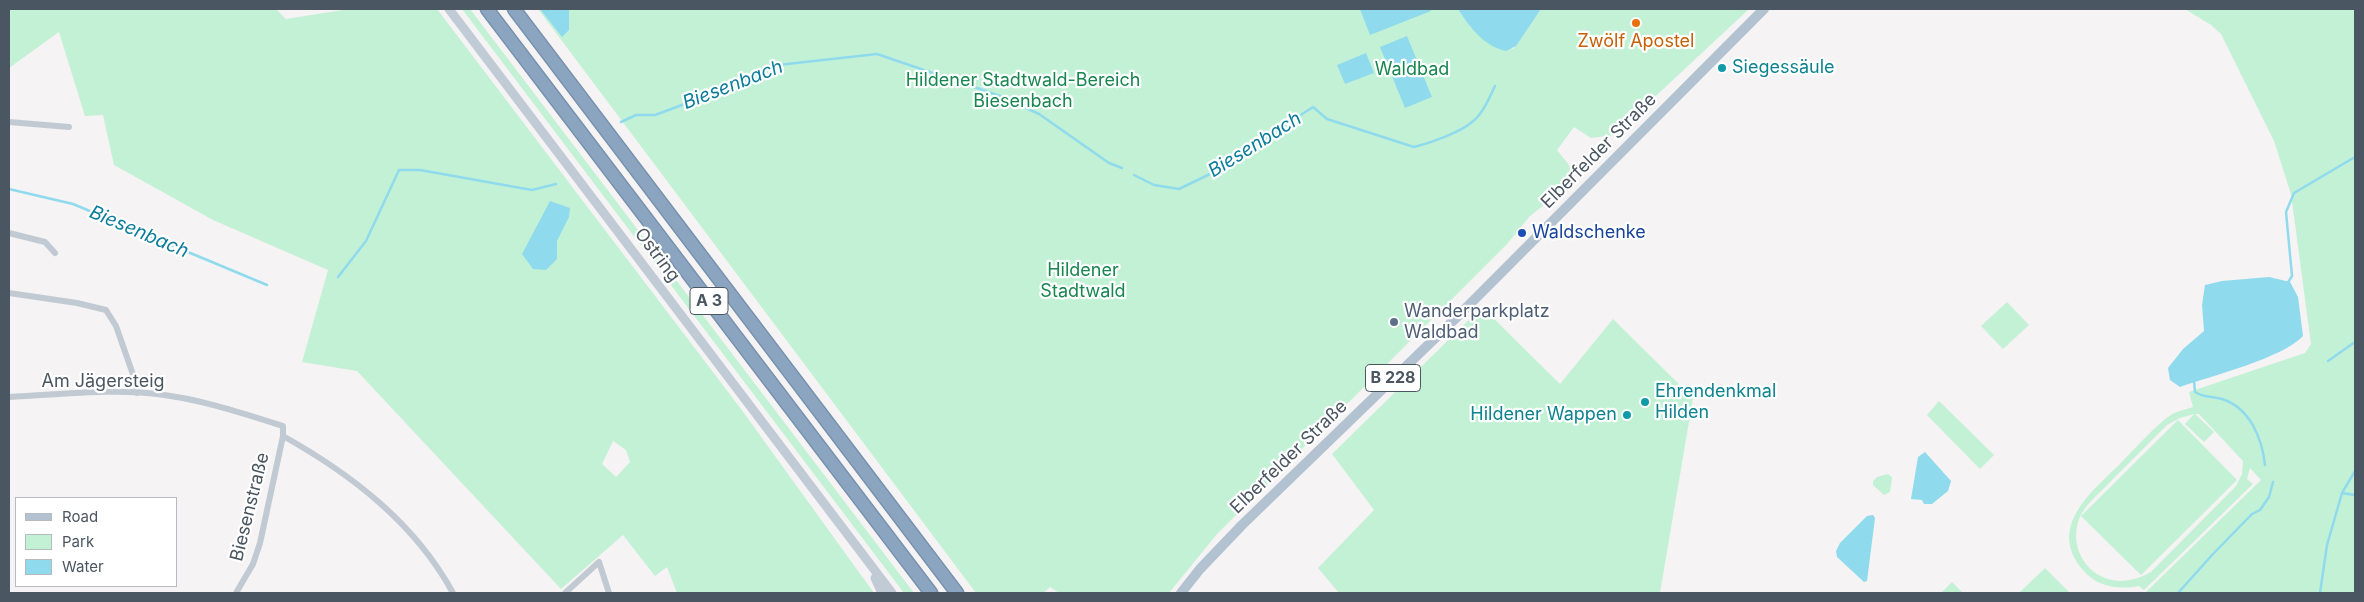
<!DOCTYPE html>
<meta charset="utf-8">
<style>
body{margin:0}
#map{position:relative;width:2364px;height:602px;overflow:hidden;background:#f5f3f3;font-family:Inter,sans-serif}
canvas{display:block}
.frame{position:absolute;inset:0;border:10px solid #4a5661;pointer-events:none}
.legend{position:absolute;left:15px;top:497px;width:162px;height:90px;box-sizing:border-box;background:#fff;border:1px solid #b7bbc0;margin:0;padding:6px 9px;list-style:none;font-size:15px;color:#4a5661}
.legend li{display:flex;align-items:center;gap:10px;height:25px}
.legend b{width:25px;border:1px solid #b7bbc0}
</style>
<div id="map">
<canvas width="2364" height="602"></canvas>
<div class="frame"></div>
<ul class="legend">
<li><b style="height:6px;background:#b3c2d1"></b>Road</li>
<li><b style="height:14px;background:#c3f1d5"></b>Park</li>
<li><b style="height:14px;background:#90daee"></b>Water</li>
</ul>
</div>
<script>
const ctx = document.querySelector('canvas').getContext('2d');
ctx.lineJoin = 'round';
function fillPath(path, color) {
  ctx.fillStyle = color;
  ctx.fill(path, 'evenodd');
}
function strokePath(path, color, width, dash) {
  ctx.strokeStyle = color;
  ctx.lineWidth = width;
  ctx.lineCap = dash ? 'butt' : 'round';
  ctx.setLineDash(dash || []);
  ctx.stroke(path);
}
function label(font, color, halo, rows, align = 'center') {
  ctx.font = font + ' Inter,sans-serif';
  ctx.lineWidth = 4.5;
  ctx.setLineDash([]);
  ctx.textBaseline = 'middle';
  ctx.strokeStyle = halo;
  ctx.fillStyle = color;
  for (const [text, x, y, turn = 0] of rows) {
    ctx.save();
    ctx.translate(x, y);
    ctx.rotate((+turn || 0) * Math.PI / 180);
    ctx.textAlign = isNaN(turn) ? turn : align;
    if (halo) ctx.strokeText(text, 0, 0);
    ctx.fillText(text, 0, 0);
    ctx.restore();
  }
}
const green = new Path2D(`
 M9 9H276L286 19 349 9H437L741 409 874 593H677L667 567 655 576 623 535 561 589 357 371 302 362 328 270 213 220 114 165 103 115 85 116 59 32 9 68ZM613 441 626 450 630 462 616 477 602 464Z
 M462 9H470L914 593H904Z
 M538 9H1458L1471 28 1513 49 1541 9H1749L1614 135 1591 138 1574 127 1557 150 1569 165 1572 177 1559 193 1530 216 1507 244 1217 534 1169 593H1059L1050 587 1043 593H976Z
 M2185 9H2355V593H2145L2261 480 2250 468 2247 479 2253 484 2144 590 2139 586C2118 590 2097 587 2083 570 2047 528 2090 493 2119 465 2134 449 2149 433 2165 419L2174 413 2193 407 2189 392 2305 353 2311 344 2291 194 2274 141 2221 34 2211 25ZM2194 414 2185 424 2204 442 2214 432 2195 414H2199L2243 461 2242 474 2236 486 2151 572C2133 582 2115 585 2097 574 2078 562 2071 537 2080 517 2086 503 2100 493 2110 482 2129 463 2148 444 2167 425L2180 418Z
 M2007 302 2029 325 2003 349 1981 326Z
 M1482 307 1560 384 1613 319 1693 398 1660 593H1339L1318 568 1374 510 1332 454Z
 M1939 401 1994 455 1980 469 1927 415Z
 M2178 420 2237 480 2141 575 2081 516Z
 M1888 474 1892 477 1890 492 1884 495 1873 485V481L1877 477Z
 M2045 568 2070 593H2019Z
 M1952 582 1963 593H1941Z`);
const water = new Path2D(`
 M540 9H569V30L562 37Z
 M1360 9H1431V11L1370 35Z
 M1458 9H1541L1516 46 1506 51C1484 46 1470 28 1458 9Z
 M1407 36 1432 97 1405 108 1380 47Z
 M1366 53 1374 73 1345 84 1337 65Z
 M550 201 570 208 569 217 557 241V259L546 270 533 269 522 254Z
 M2269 277 2290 282 2298 297 2303 336C2283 358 2211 376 2180 387L2170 380 2168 368 2183 349 2204 331 2202 305 2205 285 2222 281Z
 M1925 452 1951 481 1948 491 1932 504H1924L1922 500 1911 499 1918 457Z
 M1873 515 1875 518 1867 581 1864 582 1837 557 1836 551 1840 543 1867 516Z`);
const stream = new Path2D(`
 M621 122 636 115H655L709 95 778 65 877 54 1000 96 1039 114 1109 163 1122 168
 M1134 175 1154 185 1179 189 1210 174 1313 107 1327 119 1414 147C1430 143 1459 133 1472 122 1483 114 1489 98 1495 86
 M9 189 73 204 267 285
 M338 277 366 241 399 170H420L532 190 556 184
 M2287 284 2292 276 2286 212 2294 193 2355 157
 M2328 361 2355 342
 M2194 380 2195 392C2204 398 2212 396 2222 399 2250 408 2262 438 2265 465
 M2342 493 2355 495
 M2178 593 2213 554 2252 514 2260 510 2269 497 2273 482
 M2320 593 2327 545 2342 493 2355 471`);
const street = new Path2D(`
 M9 122 69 127
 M9 233 45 242 55 253
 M9 293 77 303 106 310 116 326 136 383 137 393
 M9 397C58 395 109 388 157 394 200 399 242 413 283 426V436L260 543 253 564 236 593
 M283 436C351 474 415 523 453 593
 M565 593 599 562 609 593`);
const secondary = new Path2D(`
 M449 9 892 593
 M875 578 882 593`);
const primary = new Path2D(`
 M1181 593 1200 569 1242 525 1457 317 1764 9`);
const highway = new Path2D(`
 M487 9 931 593
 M514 9 957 593`);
const markers = [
 [1636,23,5,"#e8710a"],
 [1722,68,5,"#0f9aa8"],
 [1522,233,5,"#1a4fb4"],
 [1394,322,5,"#5c6f8a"],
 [1645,402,5,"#0f9aa8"],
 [1627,415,5,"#0f9aa8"]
];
const shields = [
 [709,301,38],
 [1393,378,55]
];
const shieldNames = [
 ["A 3",709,301],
 ["B 228",1393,378]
];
const foodNames = [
 ["Zwölf Apostel",1636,42]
];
const cultureNames = [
 ["Siegessäule",1732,68],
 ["Ehrendenkmal",1655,392],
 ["Hilden",1655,413],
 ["Hildener Wappen",1617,415,"right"]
];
const parkNames = [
 ["Waldbad",1412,70],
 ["Hildener Stadtwald-Bereich",1023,81],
 ["Biesenbach",1023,102],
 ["Hildener",1083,271],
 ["Stadtwald",1083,292]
];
const streetNames = [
 ["Elberfelder Straße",1599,151,-45],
 ["Ostring",657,255,53],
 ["Am Jägersteig",103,382],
 ["Elberfelder Straße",1289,457,-44],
 ["Biesenstraße",250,507,-76]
];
const transitNames = [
 ["Waldschenke",1532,233]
];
const serviceNames = [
 ["Wanderparkplatz",1404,312],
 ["Waldbad",1404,333]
];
const waterNames = [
 ["Biesenbach",733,85,-21],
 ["Biesenbach",1255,145,-32],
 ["Biesenbach",139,232,23]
];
fillPath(green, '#c3f1d5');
fillPath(water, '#90daee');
strokePath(stream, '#90daee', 2.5);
strokePath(highway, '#7690ad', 15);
strokePath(street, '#c1cad2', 6);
strokePath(secondary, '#c1cbd6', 9);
strokePath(primary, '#b3c2d1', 10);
strokePath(highway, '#8ba5c1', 12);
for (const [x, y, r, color] of markers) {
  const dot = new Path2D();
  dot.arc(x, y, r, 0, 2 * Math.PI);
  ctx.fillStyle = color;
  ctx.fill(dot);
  strokePath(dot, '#fff', 2);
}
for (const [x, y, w] of shields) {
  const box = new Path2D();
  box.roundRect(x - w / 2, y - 13.5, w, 27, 4);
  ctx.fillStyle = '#fff';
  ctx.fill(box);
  strokePath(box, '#4a5661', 1);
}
label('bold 16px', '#4a5661', null, shieldNames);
label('18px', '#c56008', '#fff', foodNames);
label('18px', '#0d838f', '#fff', cultureNames, 'left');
label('18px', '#17864f', '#fff', parkNames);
label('18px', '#4a5661', '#fff', streetNames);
label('18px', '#164399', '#fff', transitNames, 'left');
label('18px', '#4e5e75', '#fff', serviceNames, 'left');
label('italic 19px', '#0c7c9b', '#fff', waterNames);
</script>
